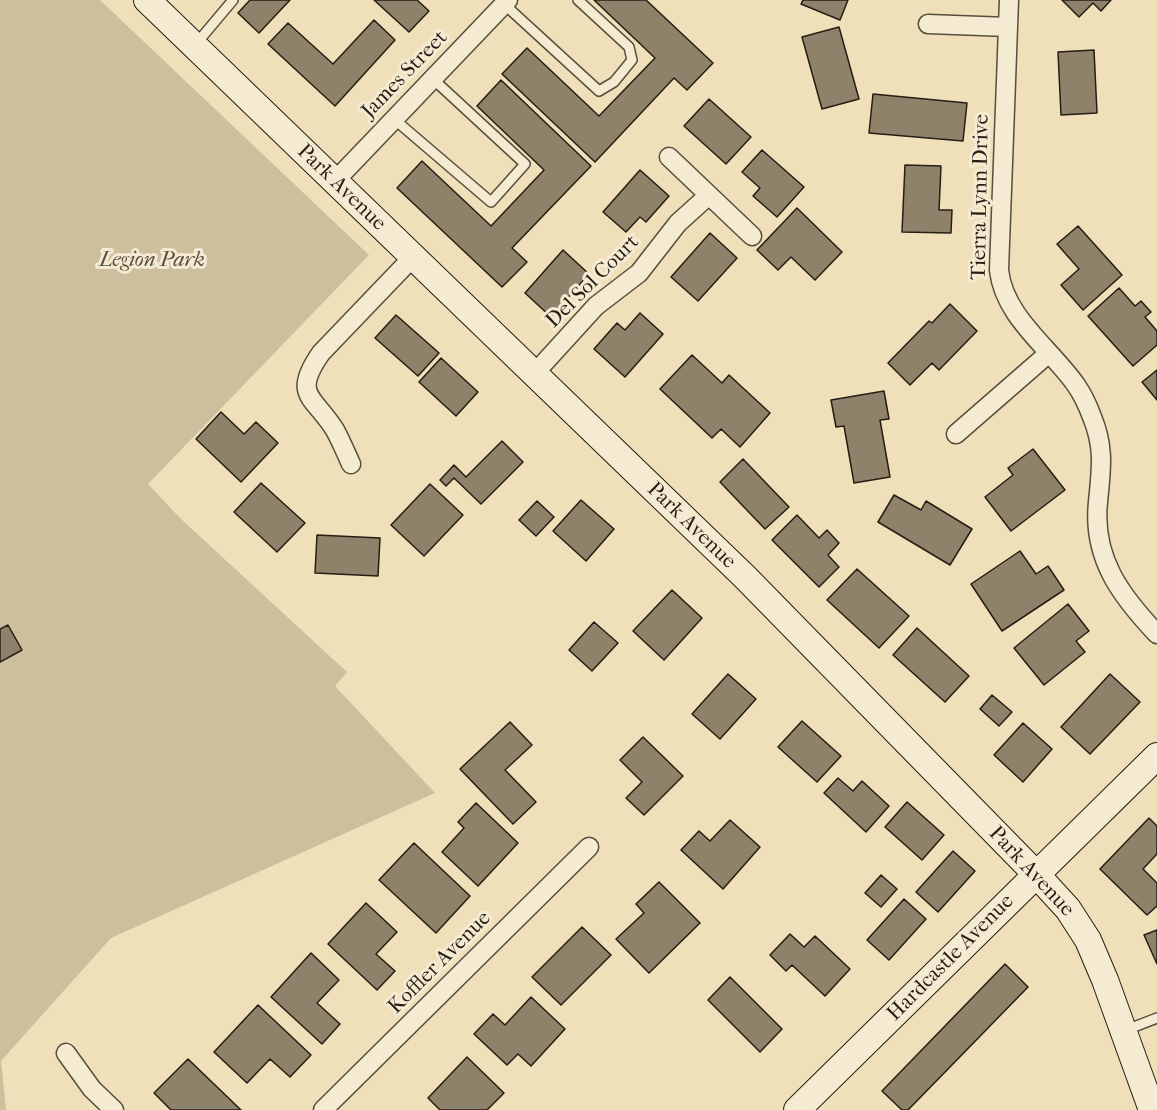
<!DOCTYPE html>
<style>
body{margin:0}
canvas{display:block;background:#efe0ba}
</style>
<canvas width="1157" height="1110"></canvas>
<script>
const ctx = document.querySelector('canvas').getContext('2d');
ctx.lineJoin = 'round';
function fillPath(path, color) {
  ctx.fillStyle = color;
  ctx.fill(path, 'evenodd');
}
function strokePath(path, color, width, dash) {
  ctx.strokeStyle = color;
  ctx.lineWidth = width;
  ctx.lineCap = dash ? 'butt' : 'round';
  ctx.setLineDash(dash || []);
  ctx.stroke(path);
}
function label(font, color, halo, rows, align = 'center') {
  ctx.font = font + ' "IM FELL French Canon",serif';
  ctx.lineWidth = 6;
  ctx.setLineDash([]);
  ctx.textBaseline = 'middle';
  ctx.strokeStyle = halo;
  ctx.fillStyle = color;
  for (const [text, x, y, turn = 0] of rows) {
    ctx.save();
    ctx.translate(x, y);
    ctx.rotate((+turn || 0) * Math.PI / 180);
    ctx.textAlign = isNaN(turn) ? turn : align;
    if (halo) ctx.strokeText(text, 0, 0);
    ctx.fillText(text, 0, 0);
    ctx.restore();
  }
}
const green = new Path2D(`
 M0 0H100L369 255 148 484 181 519 347 672 335 686 435 793 111 938 1 1061 6 1110H0Z`);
const building = new Path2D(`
 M250 0H290L259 33 238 13Z
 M374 0H417L429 11 409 32Z
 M594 0H646L713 63 687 90 674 78 595 162 502 74 527 48 599 116 655 58Z
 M803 0H848L840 20 801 4Z
 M1062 0H1111L1101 11 1093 3 1079 17Z
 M374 20 395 40 335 106 268 44 288 23 333 64Z
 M839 27 859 99 822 109 802 37Z
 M1094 50 1097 113 1061 115 1058 52Z
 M501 80 591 166 512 248 527 262 502 287 397 188 422 161 491 226 544 170 477 106Z
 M873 94 967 103 963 141 869 133Z
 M709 99 751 137 726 164 684 126Z
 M762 150 804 187 777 217 753 196 760 188 742 172Z
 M905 165 941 166 939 210H952L951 233 902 232Z
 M640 170 669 196 646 222 640 217 626 232 603 212Z
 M797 208 842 252 815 280 791 257 778 270 757 250Z
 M1078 226 1122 275 1083 310 1061 285 1079 269 1057 244Z
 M710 233 737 258 698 301 671 277Z
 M563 250 589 274 551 317 525 293Z
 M1119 288 1135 306 1141 301 1151 312 1145 317 1157 331V345L1133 366 1088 316Z
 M950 304 977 331 939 370 932 363 910 385 888 363 929 321 932 323Z
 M640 313 663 334 625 377 594 349 617 323 625 330Z
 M396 315 439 353 418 376 375 338Z
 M692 355 722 383 729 375 770 413 740 447 721 429 712 438 660 389Z
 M441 358 478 392 456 416 419 382Z
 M1157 370V400L1142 382Z
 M884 391 889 419 880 420 890 477 854 483 844 426 836 427 831 400Z
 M221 412 244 434 256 422 278 443 241 482 196 439Z
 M502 441 523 462 481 504 454 478 446 486 440 480 454 465 466 477Z
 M1033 449 1065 490 1011 531 985 497 1013 475 1008 468Z
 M743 459 789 507 765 529 720 482Z
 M261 483 305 523 277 552 234 512Z
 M430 484 463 515 424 556 391 525Z
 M894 495 921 510 926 501 972 529 950 565 878 522Z
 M581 500 614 529 586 561 553 531Z
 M537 501 554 517 536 536 519 520Z
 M797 515 819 538 827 530 839 543 828 555 839 567 819 587 772 540Z
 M317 535 380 538 378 576 315 573Z
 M1020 551 1036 574 1048 566 1064 590 1002 631 971 584Z
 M857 569 909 616 879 648 827 600Z
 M672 590 702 618 664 660 633 631Z
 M1068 604 1089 631 1076 641 1085 652 1044 685 1014 648Z
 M594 622 618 643 592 671 569 650Z
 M8 625 22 650 0 662V629Z
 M917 628 969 676 945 702 893 655Z
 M728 674 756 699 720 739 692 714Z
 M1110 674 1140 702 1090 754 1061 727Z
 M992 695 1012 712 999 726 980 709Z
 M802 721 841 756 817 782 778 747Z
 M510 722 532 745 505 770 536 802 513 824 460 769Z
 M1023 723 1052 749 1023 782 994 755Z
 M643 737 683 776 644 815 626 798 642 782 620 760Z
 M838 778 853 791 862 781 889 806 866 832 824 793Z
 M907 802 944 835 922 860 885 827Z
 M476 803 518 843 478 886 442 852 464 828 458 822Z
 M1149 818 1157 826V854L1143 869 1157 883V906L1147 915 1100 869Z
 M730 820 760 847 723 889 681 850 699 831 710 841Z
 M414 843 470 896 436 933 379 880Z
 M953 851 975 871 938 912 916 892Z
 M881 875 897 889 881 907 865 893Z
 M659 882 700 923 649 973 616 939 644 913 636 904Z
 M904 899 926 919 889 960 867 940Z
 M366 903 397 932 376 954 395 971 377 990 328 944Z
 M582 927 611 955 561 1005 532 977Z
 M1157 930V964L1144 935Z
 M790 934 804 947 815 936 850 969 825 996 792 965 786 971 770 955Z
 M311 953 339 980 317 1003 340 1024 322 1044 271 997Z
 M1005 964 1028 987 908 1110H902L882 1091Z
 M730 977 782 1029 760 1052 708 1000Z
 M531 997 565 1029 531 1066 518 1054 507 1065 474 1034 493 1014 505 1025Z
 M258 1005 311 1055 290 1077 270 1059 247 1083 214 1052Z
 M467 1057 504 1093 487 1110H440L428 1098Z
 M188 1059 241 1110H171L154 1093Z`);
const lane = new Path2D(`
 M504 4 599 91 614 82 632 60 629 47 578 0
 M196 44 233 0
 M394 119 491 202 525 164 433 79
 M1126 1030 1157 1018`);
const street = new Path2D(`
 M1009 0 999 270C1004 317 1050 348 1076 385 1083 395 1088 406 1092 417 1105 448 1101 470 1098 502 1092 558 1121 596 1157 634
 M928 24 1008 27
 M669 157 752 236
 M335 181 508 0
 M534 374 596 306 639 273 678 223 709 195
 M956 434 1049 353
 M351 464C346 453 341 441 335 430 314 396 291 396 321 353L413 257
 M66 1053 92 1089 114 1110
 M323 1110 589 847`);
const secondary = new Path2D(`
 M147 0 745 577 1035 873 1068 909 1088 940 1105 980 1152 1110
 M797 1110 1157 756`);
const streetNames = [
 ["James Street",405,75,-46],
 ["Park Avenue",341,188,44],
 ["Tierra Lynn Drive",981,197,-89],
 ["Del Sol Court",593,282,-45],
 ["Park Avenue",691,526,44],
 ["Park Avenue",1031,872,47],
 ["Hardcastle Avenue",951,958,-45],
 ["Koffler Avenue",440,963,-45]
];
const parkNames = [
 ["Legion Park",152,261]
];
fillPath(green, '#cdbf9e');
fillPath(building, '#8f826a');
strokePath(building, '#261d13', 1.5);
strokePath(lane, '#584e3d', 12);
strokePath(street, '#584e3d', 21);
strokePath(secondary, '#261d13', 28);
strokePath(lane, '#f5ebd2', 9);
strokePath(street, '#f5ebd2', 18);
strokePath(secondary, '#f5ebd2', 26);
label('21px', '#261d13', '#f5ebd2', streetNames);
label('italic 21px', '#584e3d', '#f5ebd2', parkNames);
</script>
